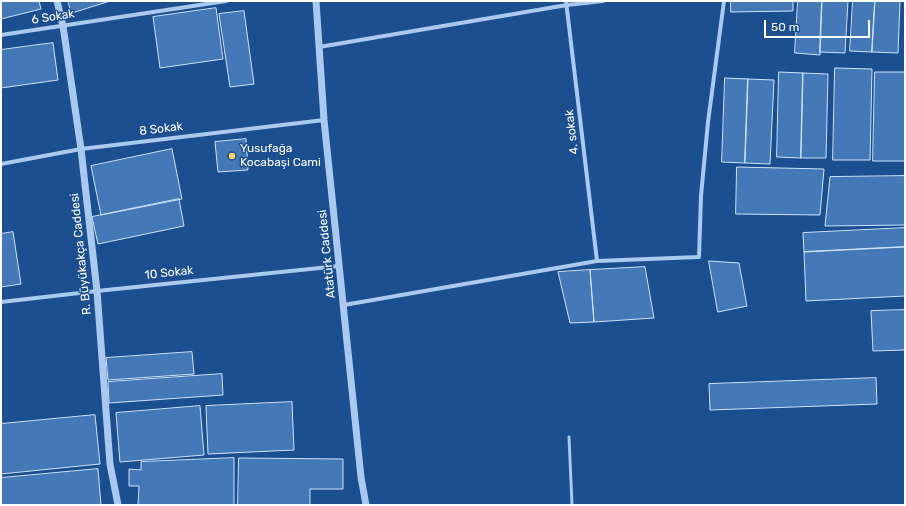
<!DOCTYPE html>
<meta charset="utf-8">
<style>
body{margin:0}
#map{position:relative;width:906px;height:506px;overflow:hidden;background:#1b4f8f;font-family:Rubik,sans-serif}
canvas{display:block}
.frame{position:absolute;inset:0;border:2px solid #fff;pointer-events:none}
.scale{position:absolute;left:764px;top:20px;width:106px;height:18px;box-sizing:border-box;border:2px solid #fff;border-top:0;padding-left:5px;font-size:12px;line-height:14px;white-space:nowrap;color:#fff;-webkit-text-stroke:3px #1b4f8f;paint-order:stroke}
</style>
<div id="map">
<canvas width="906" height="506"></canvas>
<div class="frame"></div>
<div class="scale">50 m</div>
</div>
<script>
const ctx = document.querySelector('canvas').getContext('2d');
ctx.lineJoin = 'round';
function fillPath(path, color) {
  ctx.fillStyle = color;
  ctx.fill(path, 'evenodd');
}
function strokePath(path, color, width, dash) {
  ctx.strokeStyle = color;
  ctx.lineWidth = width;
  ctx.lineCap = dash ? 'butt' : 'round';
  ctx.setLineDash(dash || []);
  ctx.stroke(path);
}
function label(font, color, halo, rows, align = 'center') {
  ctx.font = font + ' Rubik,sans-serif';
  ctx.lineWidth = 3;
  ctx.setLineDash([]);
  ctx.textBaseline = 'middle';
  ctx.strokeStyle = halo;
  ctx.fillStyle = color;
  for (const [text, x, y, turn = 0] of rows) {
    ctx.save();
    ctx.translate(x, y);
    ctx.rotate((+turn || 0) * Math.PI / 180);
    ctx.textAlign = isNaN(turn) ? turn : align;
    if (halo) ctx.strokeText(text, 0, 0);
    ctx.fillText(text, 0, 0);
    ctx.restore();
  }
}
const building = new Path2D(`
 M1 1H39L41 9 1 19Z
 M68 1H110L72 13Z
 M731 1H793V11L731 12Z
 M798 1H822L820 55 795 53Z
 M822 1H848L845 53 820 52Z
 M853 1H875L872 52 850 51Z
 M875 1H900L898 53 872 52Z
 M216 8 223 59 160 68 153 17Z
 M244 11 254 84 230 87 219 14Z
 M53 43 58 80 1 88V50Z
 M835 68 872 69 870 160H833Z
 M779 72 803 73 801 158 777 157Z
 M875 72H905V161H873Z
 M803 73 828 74 826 158H801Z
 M725 78 748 79 745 163 722 162Z
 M748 79 774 80 770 164 745 163Z
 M246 139 248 170 218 172 215 142Z
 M172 149 182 199 101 215 91 166Z
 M737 167 824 169 820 215 736 214Z
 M905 176V225L825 226 830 177Z
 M179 199 184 226 98 244 92 217Z
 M905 228V247L804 252 803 233Z
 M13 232 21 284 1 287V234Z
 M905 247V296L806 301 804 252Z
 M709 261 739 263 747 306 718 312Z
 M645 267 654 318 594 322 590 270Z
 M590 270 594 322 570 323 558 272Z
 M905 310V350L873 351 871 311Z
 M192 352 194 374 108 380 106 358Z
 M222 374 223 395 109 403 108 382Z
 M876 378 877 404 710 410 709 384Z
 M292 402 294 450 208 454 206 406Z
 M200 406 204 455 120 462 116 413Z
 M95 415 100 464 1 474V424Z
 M234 458V505H138L139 486H129V469L141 470V462Z
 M239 458 343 459V489H310V505H238Z
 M98 469 101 505H1V478Z`);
const service = new Path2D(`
 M569 437 572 505`);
const minor = new Path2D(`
 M566 1 597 261
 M1 35 226 1
 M319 47 567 5 603 1
 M1 164 81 149 324 120
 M1 302 97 291 339 266
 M344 305 597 261 699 257 701 196 708 122 724 1`);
const tertiary = new Path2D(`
 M57 1 63 26 81 149 97 291 110 464 118 505
 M316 1 324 120 361 477 366 505`);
const markers = [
 [232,156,4,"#ffd166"]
];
const streetNames = [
 ["6 Sokak",53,17,-9],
 ["8 Sokak",161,129,-7],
 ["4. sokak",572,132,-97],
 ["R. Büyükakça Caddesi",81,254,-96],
 ["Atatürk Caddesi",327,254,-96],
 ["10 Sokak",169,273,-6]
];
const poiNames = [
 ["Yusufağa",240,149],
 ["Kocabaşi Cami",240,163]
];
fillPath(building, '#4478b7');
strokePath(building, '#cfe3fa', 1);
strokePath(service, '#a9c9ee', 3);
strokePath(minor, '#a9c9ee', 4);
strokePath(tertiary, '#a9c9ee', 7);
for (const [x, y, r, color] of markers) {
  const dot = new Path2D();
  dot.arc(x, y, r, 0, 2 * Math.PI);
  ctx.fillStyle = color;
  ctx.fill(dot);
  strokePath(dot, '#1b4f8f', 1.5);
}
label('12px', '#fff', '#1b4f8f', streetNames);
label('12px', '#fff', '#1b4f8f', poiNames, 'left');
</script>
